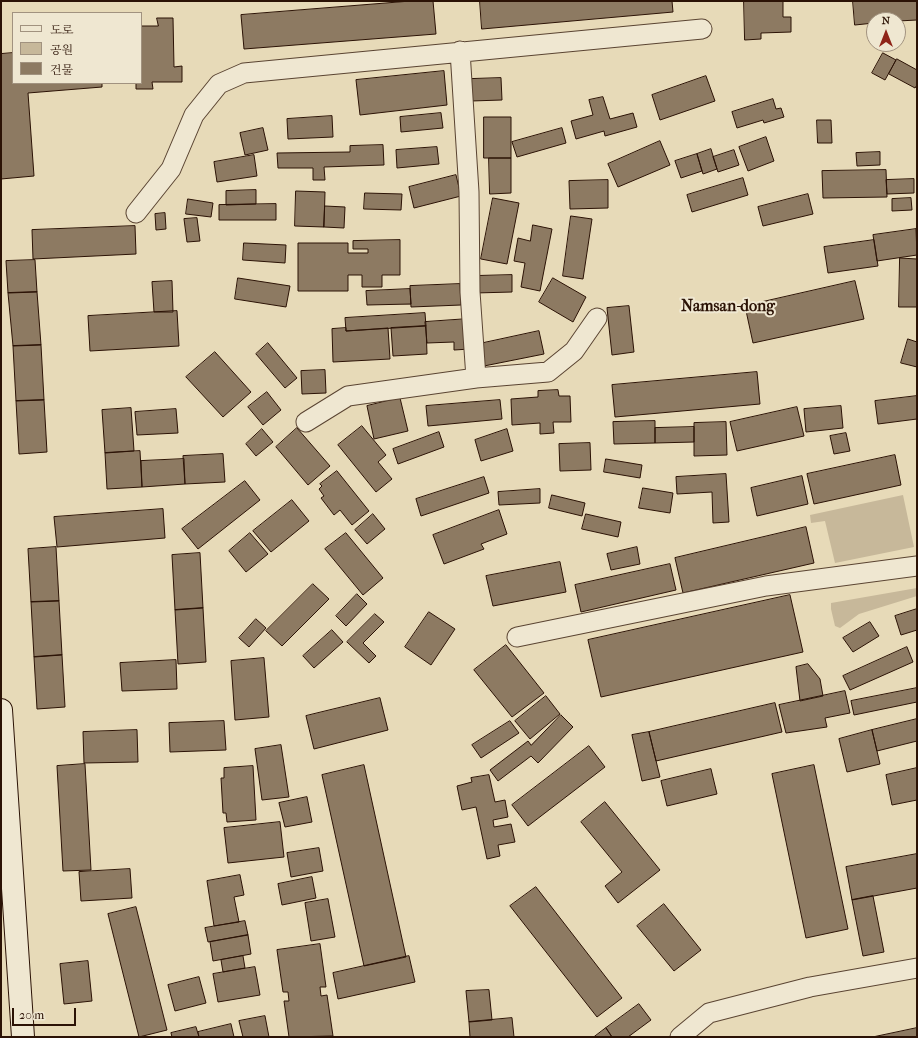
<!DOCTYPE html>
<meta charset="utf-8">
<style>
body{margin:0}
#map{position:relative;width:918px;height:1038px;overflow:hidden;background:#e7dab8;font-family:"IM FELL French Canon","Noto Serif KR",serif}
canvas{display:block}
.frame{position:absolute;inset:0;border:2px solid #2b1205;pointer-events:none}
.legend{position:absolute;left:12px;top:12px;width:130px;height:72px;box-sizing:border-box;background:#efe7d1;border:1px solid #a1927f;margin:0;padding:5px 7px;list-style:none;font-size:12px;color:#2b1205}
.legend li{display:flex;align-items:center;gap:8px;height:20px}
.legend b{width:20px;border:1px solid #a1927f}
.north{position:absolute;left:866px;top:12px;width:40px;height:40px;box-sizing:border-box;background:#efe7d1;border:1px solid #a1927f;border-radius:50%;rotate:0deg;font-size:11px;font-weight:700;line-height:16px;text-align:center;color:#2b1205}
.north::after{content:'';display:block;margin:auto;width:14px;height:18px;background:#8f2418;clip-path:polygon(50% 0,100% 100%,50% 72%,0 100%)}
.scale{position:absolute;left:12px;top:1008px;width:64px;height:18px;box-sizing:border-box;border:2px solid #2b1205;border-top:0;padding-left:5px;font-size:12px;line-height:14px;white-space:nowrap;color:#2b1205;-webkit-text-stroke:3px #efe7d1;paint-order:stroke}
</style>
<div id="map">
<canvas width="918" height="1038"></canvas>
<div class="frame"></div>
<ul class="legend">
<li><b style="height:5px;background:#efe7d1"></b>도로</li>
<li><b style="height:11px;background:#c7b89a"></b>공원</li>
<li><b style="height:11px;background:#8d7a62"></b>건물</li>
</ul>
<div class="north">N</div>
<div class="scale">20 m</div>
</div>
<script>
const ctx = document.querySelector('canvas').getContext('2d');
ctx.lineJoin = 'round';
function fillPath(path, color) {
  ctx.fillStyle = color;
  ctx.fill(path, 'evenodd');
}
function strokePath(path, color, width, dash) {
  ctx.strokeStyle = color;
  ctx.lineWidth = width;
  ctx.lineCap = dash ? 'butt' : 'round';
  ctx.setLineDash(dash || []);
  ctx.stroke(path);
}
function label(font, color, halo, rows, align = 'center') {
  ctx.font = font + ' "IM FELL French Canon",serif';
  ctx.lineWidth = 4;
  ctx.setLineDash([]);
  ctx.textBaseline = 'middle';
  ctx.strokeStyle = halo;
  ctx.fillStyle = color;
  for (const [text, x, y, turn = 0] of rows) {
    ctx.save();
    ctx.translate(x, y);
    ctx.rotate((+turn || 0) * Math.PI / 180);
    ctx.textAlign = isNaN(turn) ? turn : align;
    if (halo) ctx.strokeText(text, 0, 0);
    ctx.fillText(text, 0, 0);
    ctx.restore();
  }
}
const green = new Path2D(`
 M903 495 914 547 835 563 825 521 811 523 810 515Z
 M917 588V596L859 614 840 628 835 626 831 609V603Z`);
const building = new Path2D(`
 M411 1H433L436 34 244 49 241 15Z
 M480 1H672L673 12 482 29Z
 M744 1H783V17H791V32L761 33V39L745 40Z
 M853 1H917V20L898 21 874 20V23L855 25Z
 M157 18H173L174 67 182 66V82H152L153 89H136V83H141V26H158Z
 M13 53V83H102V87L28 93 34 176 1 179V54Z
 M883 53 896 60 885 80 872 73Z
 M897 59 917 70V85L915 88 889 74Z
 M444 71 447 105 360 115 356 80Z
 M706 76 715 101 660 120 652 95Z
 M501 78 502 100 471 101V79Z
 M603 97 610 119 633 113 637 127 605 136 604 131 576 139 571 121 593 115 589 100Z
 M773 99 776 109 781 108 784 117 764 123 763 120 737 128 732 112Z
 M441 113 443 128 401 132 400 117Z
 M332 116 333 137 288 139 287 119Z
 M484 117H511V158H484Z
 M817 120H831L832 143H818Z
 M263 128 268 150 245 155 240 133Z
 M562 128 566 143 517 157 512 142Z
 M766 137 774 161 748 171 739 147Z
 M660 141 670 165 618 187 608 164Z
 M383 145 384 165 324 167 325 180H313V168H278L277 153 350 152V146Z
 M437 147 439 164 397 168 396 150Z
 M711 149 717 169 703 174 697 154Z
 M734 150 739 165 718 172 713 157Z
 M880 152V165L857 166 856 153Z
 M697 154 702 171 681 178 675 161Z
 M254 155 257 176 217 182 214 162Z
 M489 158H511V193L490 194Z
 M886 170 887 197 823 198 822 171Z
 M456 175 461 196 414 208 409 187Z
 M743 178 748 195 692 212 687 195Z
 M914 179V193L887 194 886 180Z
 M608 180V208L570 209 569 181Z
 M256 190V204L226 205V191Z
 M296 191 325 192 324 227 295 226Z
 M365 193 402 194 401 210 364 209Z
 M808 194 813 214 763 226 758 207Z
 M493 198 519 203 507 264 481 259Z
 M911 198 912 210 892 211V199Z
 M188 199 213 203 211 217 186 214Z
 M276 204V220H219V205Z
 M325 206 345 207 344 228 324 227Z
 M165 213 166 229 156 230 155 214Z
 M571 216 592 219 583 279 563 276Z
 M197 218 200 241 187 242 184 219Z
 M533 225 552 229 540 291 521 287 525 263 514 261 518 238 530 241Z
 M135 226 136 254 33 259 32 230Z
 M916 229 917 255 877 261 873 235Z
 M400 240V275H382V287H362V275H348V291H298V243H348V253H368V249H353V241Z
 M874 240 878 266 828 273 824 247Z
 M244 243 286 245 285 263 243 260Z
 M900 258 917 259V307H899Z
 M35 260 37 292 8 293 6 261Z
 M512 275V292L475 293V276Z
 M238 278 290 286 286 307 235 299Z
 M553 278 586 297 573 322 539 302Z
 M172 281 173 312H154L152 282Z
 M855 281 864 319 753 343 745 306Z
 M460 284 461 305 411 307 410 286Z
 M410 289 411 304 367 305 366 291Z
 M37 292 41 345 13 346 8 293Z
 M629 306 634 352 612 355 607 308Z
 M177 311 179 346 90 351 88 316Z
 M425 313 426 326 346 331 345 318Z
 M468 319 470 349 454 350V342L427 343 425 322Z
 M426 326 427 354 393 356 391 328Z
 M346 328V331L388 328 390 359 333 362 332 329Z
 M539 331 544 354 484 366 479 344Z
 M908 339 917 342V367L901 363Z
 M268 343 297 378 285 388 256 354Z
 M41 345 44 400 16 401 13 346Z
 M215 352 251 392 223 417 186 377Z
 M325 370 326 393 302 394 301 371Z
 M757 372 760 404 615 417 612 385Z
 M558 390 559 396H570L571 422H553L554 433 540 434V423L512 425 511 399 538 397V391Z
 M267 392 281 410 263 425 248 407Z
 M917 396V419L878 424 875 401Z
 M400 398 408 431 374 439 367 406Z
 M44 400 47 452 19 454 16 401Z
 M500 400 502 419 428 426 426 406Z
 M841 406 843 428 806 432 804 409Z
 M797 407 804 436 737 451 730 422Z
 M131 408 134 451 105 453 102 410Z
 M176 409 178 433 137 435 135 412Z
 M655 421V443L614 444 613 422Z
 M726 422 727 455 694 456V423Z
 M362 426 386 455 378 462 392 479 376 492 338 445Z
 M694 427V442L655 443V428Z
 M297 428 330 466 308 485 276 447Z
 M262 429 273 442 256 456 246 444Z
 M507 429 513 451 481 461 475 440Z
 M439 432 444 447 398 464 393 449Z
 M846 433 850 451 834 454 830 436Z
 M590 443 591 470 560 471 559 444Z
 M140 451 142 487 107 489 105 453Z
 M223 454 225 482 185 484 183 456Z
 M895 455 901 485 814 504 807 474Z
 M184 459 185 484 142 487 141 461Z
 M606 459 642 465 640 478 604 472Z
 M337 471 369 511 352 525 340 510 334 515 321 498 324 496 319 489 322 486 320 484Z
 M726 474 729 522 713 523 712 492 677 494 676 477Z
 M802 476 808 504 757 516 751 488Z
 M484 477 489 493 421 516 416 499Z
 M245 481 260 500 198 549 182 529Z
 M643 488 673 493 670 513 639 508Z
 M540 489V503L499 505 498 492Z
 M552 495 585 503 582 516 549 508Z
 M292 500 309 521 271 552 253 531Z
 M163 509 165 538 57 547 54 517Z
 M499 510 507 534 481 544 484 549 444 564 433 535Z
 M373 514 385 529 367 544 355 530Z
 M586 514 621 522 618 537 582 529Z
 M806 527 814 563 683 593 675 558Z
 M250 533 268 554 246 572 229 551Z
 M346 533 383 578 363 595 325 549Z
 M56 547 59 601 31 602 28 549Z
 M637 547 640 564 611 570 607 554Z
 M200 553 203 608 175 610 172 555Z
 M560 562 566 592 493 606 486 576Z
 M670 564 676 590 581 612 575 585Z
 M313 584 329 599 282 646 266 631Z
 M357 594 367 604 346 626 336 616Z
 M790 595 803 652 601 697 588 640Z
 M59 601 62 655 34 657 31 602Z
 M203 608 206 662 178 664 175 610Z
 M917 609V630L901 635 895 616Z
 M429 612 455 629 431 665 405 647Z
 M375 614 384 622 363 643 376 656 369 663 347 642Z
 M256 619 266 628 249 647 239 638Z
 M870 622 879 636 853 652 843 638Z
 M332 630 343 642 314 668 303 656Z
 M506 645 544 693 512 717 474 670Z
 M907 647 913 662 850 690 843 676Z
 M62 655 65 707 37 709 34 657Z
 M264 658 269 717 235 720 231 661Z
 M176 660 177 689 122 691 120 663Z
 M808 664 820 679 823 696 800 701 796 667Z
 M917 688V702L854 715 851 701Z
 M845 691 850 713 825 718 827 727 786 733 779 705Z
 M546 696 560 714 530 739 515 721Z
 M380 698 388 730 314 749 306 716Z
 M775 703 782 732 656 761 649 732Z
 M561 715 573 727 538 763 531 756 498 781 490 770 528 741 531 745Z
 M917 719V741L877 751 872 730Z
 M224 721 226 750 170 752 169 723Z
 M510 721 519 733 481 758 472 745Z
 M137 730 138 762 84 763 83 732Z
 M872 730 880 764 847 772 839 739Z
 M649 732 660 777 642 781 632 735Z
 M281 745 289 797 262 800 255 749Z
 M589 746 605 767 528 826 512 805Z
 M85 764 91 870 63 871 57 766Z
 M364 765 406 957 364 966 322 775Z
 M814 765 848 929 806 938 772 774Z
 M253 766 256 820 227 822 226 813H223L221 778H224V768Z
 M917 768V800L892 805 886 775Z
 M711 769 717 794 667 806 661 781Z
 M489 775 495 802 505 800 508 817 493 820 494 827 511 824 515 842 498 845 500 856 487 859 476 807 462 810 457 786 472 782 471 778Z
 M307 797 312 822 285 827 279 803Z
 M605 802 660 870 618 903 605 886 622 872 581 822Z
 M280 822 284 857 228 863 224 828Z
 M319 848 323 871 291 877 287 853Z
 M917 854V888L852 900 846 867Z
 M130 869 132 898 81 901 79 872Z
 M240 875 244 895 234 897 239 922 214 926 207 881Z
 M312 877 316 898 282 905 278 884Z
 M536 887 622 998 597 1017 510 906Z
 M873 896 884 952 863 956 852 900Z
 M328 899 335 937 311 941 305 903Z
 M664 904 701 950 674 971 637 926Z
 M136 907 167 1030 139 1037 108 914Z
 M245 921 248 935 208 942 205 928Z
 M248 935 251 954 213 961 210 942Z
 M320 944 326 987H320L321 996 327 995 333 1036 289 1037 284 1001H289L288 992H283L277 950Z
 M243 956 245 968 223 972 221 960Z
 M409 956 415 982 338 999 333 973Z
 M88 961 92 1001 64 1004 60 964Z
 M255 967 260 995 218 1002 213 974Z
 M199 977 206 1003 175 1011 168 985Z
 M489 990 492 1020 469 1022 466 991Z
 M639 1004 651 1020 628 1037H612L606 1028Z
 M265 1016 269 1037H243L239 1021Z
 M512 1018 514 1037H470L469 1022Z
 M231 1024 234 1037H199L198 1032Z
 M196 1027 199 1037H172L171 1033Z
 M606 1028 612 1037H594Z
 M917 1028V1037H873Z`);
const street = new Path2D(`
 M460 51 469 192 470 292 476 378
 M136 213 171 169 194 115 219 84 244 73 702 29
 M306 422 348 396 476 378 548 372 574 351 597 318
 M517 637 766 586 917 566
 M680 1037 709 1013 810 987 917 968`);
const secondary = new Path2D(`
 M1 710 23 1037`);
const quarterNames = [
 ["Namsan-dong",728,307]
];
fillPath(green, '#c7b89a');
fillPath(building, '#8d7a62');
strokePath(building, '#2b1205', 1);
strokePath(street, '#5a4432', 21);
strokePath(secondary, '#2b1205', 24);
strokePath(street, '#efe7d1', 19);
strokePath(secondary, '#efe7d1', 22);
label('bold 16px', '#2b1205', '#efe7d1', quarterNames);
</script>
